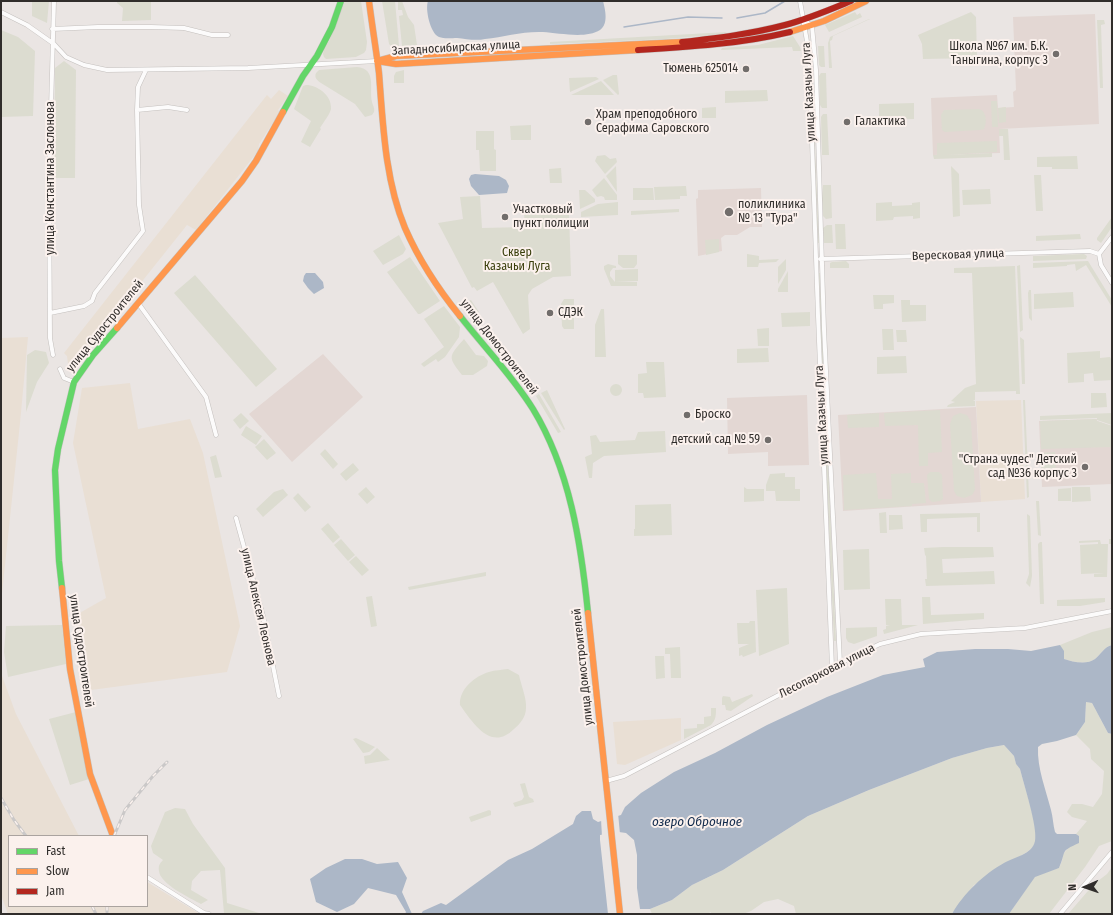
<!DOCTYPE html>
<meta charset="utf-8">
<style>
body{margin:0}
#map{position:relative;width:1113px;height:915px;overflow:hidden;background:#eae5e3;font-family:"Fira Sans Condensed",sans-serif}
canvas{display:block}
.frame{position:absolute;inset:0;border:2px solid #302d2b;pointer-events:none}
.legend{position:absolute;left:8px;top:835px;width:140px;height:72px;box-sizing:border-box;background:#fbf1ed;border:1px solid #aaa39f;margin:0;padding:5px 7px;list-style:none;font-size:12px;color:#302d2b}
.legend li{display:flex;align-items:center;gap:8px;height:20px}
.legend b{width:20px;border:1px solid #aaa39f}
.north{position:absolute;left:1065px;top:867px;width:40px;height:40px;-webkit-text-stroke:3px #fbf1ed;paint-order:stroke;rotate:268deg;font-size:11px;font-weight:700;line-height:16px;text-align:center;color:#302d2b}
.north::after{content:'';display:block;margin:auto;width:14px;height:18px;background:#302d2b;clip-path:polygon(50% 0,100% 100%,50% 72%,0 100%)}
</style>
<div id="map">
<canvas width="1113" height="915"></canvas>
<div class="frame"></div>
<ul class="legend">
<li><b style="height:5px;background:#63d668"></b>Fast</li>
<li><b style="height:5px;background:#ff974d"></b>Slow</li>
<li><b style="height:5px;background:#b3261e"></b>Jam</li>
</ul>
<div class="north">N</div>
</div>
<script>
const ctx = document.querySelector('canvas').getContext('2d');
ctx.lineJoin = 'round';
function fillPath(path, color) {
  ctx.fillStyle = color;
  ctx.fill(path, 'evenodd');
}
function strokePath(path, color, width, dash) {
  ctx.strokeStyle = color;
  ctx.lineWidth = width;
  ctx.lineCap = dash ? 'butt' : 'round';
  ctx.setLineDash(dash || []);
  ctx.stroke(path);
}
function label(font, color, halo, rows, align = 'center') {
  ctx.font = font + ' "Fira Sans Condensed",sans-serif';
  ctx.lineWidth = 4;
  ctx.setLineDash([]);
  ctx.textBaseline = 'middle';
  ctx.strokeStyle = halo;
  ctx.fillStyle = color;
  for (const [text, x, y, turn = 0] of rows) {
    ctx.save();
    ctx.translate(x, y);
    ctx.rotate((+turn || 0) * Math.PI / 180);
    ctx.textAlign = isNaN(turn) ? turn : align;
    if (halo) ctx.strokeText(text, 0, 0);
    ctx.fillText(text, 0, 0);
    ctx.restore();
  }
}
const industrial = new Path2D(`
 M279 90 288 96 278 110 280 112 259 144 258 151 196 230 187 225 73 368 68 364 67 356 64 353 267 95 271 99Z
 M28 337 20 423 1 603V338Z
 M130 383 138 429 190 419 203 453 240 626 227 672 91 690 76 615 106 598 73 443 82 388Z
 M1021 400 1025 499 981 502 976 401Z
 M1 668 2 676 16 714 79 836H9V906H147V882L200 914H8L1 895Z
 M681 718V740L625 765 617 764 613 722Z`);
const built = new Path2D(`
 M1095 14 1099 124 999 129 1000 153 933 155 931 98 997 95 998 108 1014 107 1013 92 1016 90 1013 17Z
 M761 188 762 227H750L737 235H725L721 238 722 251 698 256 696 199 698 198V190Z
 M323 354 363 397 292 462 249 414Z
 M807 395 809 465 768 466V452L728 454 727 398Z
 M976 407 981 502 843 511 838 415Z
 M1097 419V421L1112 426V484L1042 487 1039 421Z`);
const green = new Path2D(`
 M32 1H49L47 23 32 16Z
 M117 1H151V20L122 21 123 8 117 3Z
 M345 1H361L367 42 366 50 364 53 356 57 326 59 324 57 323 54 324 48 329 41Z
 M382 1H395L399 46H391L389 44Z
 M398 1H402L408 17 414 25 417 45 402 46 399 16 403 15 402 10H398Z
 M855 12 857 15 860 13 862 17 829 32 825 25Z
 M971 12 976 17 977 58 923 59 922 44 918 35Z
 M869 19H870L833 36 832 40 830 41 832 68H829L828 43 830 37Z
 M1097 20H1104L1105 24 1101 25 1103 88H1100Z
 M1 30 18 37 35 51 33 116 1 117Z
 M727 32 723 34 666 39 550 44V42Z
 M793 36 800 47 801 51H793L792 47 721 50 722 48 758 45Z
 M818 46H824L825 67H821L819 65Z
 M810 47H811L819 243H818Z
 M64 61 76 70 75 178H54L55 68Z
 M357 67C377 69 369 88 372 102 373 106 375 108 374 112L372 115 365 117 355 104 321 83C317 80 314 78 316 73L319 70Z
 M404 70V83H394V76L396 72Z
 M821 73H826L827 108H822L820 105 819 76Z
 M613 75H617L619 94 618 95 603 80Z
 M596 77 599 79 570 92 569 78Z
 M601 81 614 95H571Z
 M306 85C317 85 332 95 331 109 330 114 323 123 320 128L321 129 310 147 301 142 311 121 294 109 303 86Z
 M767 90 768 101 725 103V91Z
 M991 101H997L998 127H992Z
 M914 103V119L879 120V104Z
 M716 107V118H702V108Z
 M1006 107V122L999 123 998 108Z
 M979 109C987 111 987 123 984 129L980 130 945 132 942 130 941 115 944 110Z
 M823 114H827L829 155H822L821 117Z
 M531 125V140H511L510 126Z
 M999 129H1008L1010 160H1004L1003 136H999Z
 M476 131H494V149L496 150V171H480L479 150H491H476Z
 M997 141V152L943 155 992 153V157L934 159 933 155H937V143Z
 M605 155 610 159 616 158 617 162 605 174 595 161 597 156Z
 M1077 156 1078 169H1052V167H1037V157Z
 M616 166 617 192 606 176Z
 M951 166 959 174 960 216 953 217Z
 M561 168 562 183H550L549 169Z
 M1034 175H1041L1043 211H1036Z
 M604 178 617 195V200H605L604 197 601 196 597 197 592 190Z
 M823 185H831L832 218 826 219 823 216 822 199Z
 M686 186 687 196H680V199L655 200 654 187Z
 M633 188H653L654 200H633Z
 M990 189 991 204 963 205 962 190Z
 M579 190H585L595 199V202L580 209Z
 M480 196 482 228 525 227 524 214 569 213 571 276 553 277 532 289 528 295 530 329 523 334 493 282 477 291 474 287 472 288 438 223 463 219 460 197Z
 M618 202V215L581 217V212L598 204Z
 M892 202V206L912 205V203L920 202V218L913 219V216L894 217 893 220 876 221V203Z
 M679 209V212L631 215V211Z
 M1112 217V227L1101 243 1097 240V238Z
 M835 224H845L846 249H836Z
 M827 225H832L833 243H824L823 228Z
 M1080 234 1081 239 1036 241V236Z
 M399 235 406 249 403 254 383 265 373 251Z
 M719 239V252L706 255 705 240Z
 M747 254 759 256V260L779 259 776 262 759 263 758 267H747Z
 M1084 254 1087 256 1086 259 1033 261V256Z
 M618 255H637V264L634 268H623L618 264Z
 M410 257 440 301 420 314H418L387 272Z
 M786 259V270L778 284V267Z
 M846 261 849 264V268H830V263L832 262Z
 M1088 261 1112 300V307L1086 265 1076 271 1075 264 1067 265V266L1033 268V263Z
 M608 264 616 266V268H613L610 272V276L615 282H637V286H611L604 269V266Z
 M1020 265 1023 330 1020 332 1017 266Z
 M1015 266 1020 394H1016V391L975 392V400L973 401H975V406L947 407 948 405 955 402 951 401 965 388 976 384 972 273H954V268Z
 M638 269V281L615 282V270Z
 M788 271V292H778V289Z
 M819 273H820L824 378H822Z
 M195 275 277 369 256 387 174 293Z
 M1029 290H1031L1032 321 1029 318 1028 293Z
 M1073 292 1074 307 1034 309V294Z
 M873 295H894V303L883 304V309H874Z
 M564 299H574V329H564L562 326 561 304Z
 M471 300 479 312 473 315 464 303Z
 M901 300H910V305H926V321L902 322Z
 M444 306 460 327 459 337 445 357 438 362 436 359 424 367 421 364 444 347 424 319Z
 M601 309H604L606 357H595V325Z
 M810 312V326L782 327 781 313Z
 M769 328V346H758L757 329Z
 M882 329H893L894 350H883Z
 M896 330H906L907 342H897Z
 M1020 337 1024 340 1025 384H1022Z
 M464 339 476 355 484 356 488 361 487 366 473 375H462C448 357 448 357 464 339Z
 M768 348 769 362 737 363V349Z
 M35 350 46 352 49 363 37 382 26 412 27 355Z
 M1100 351V358L1110 357 1112 361V380L1094 381 1093 373 1084 374V382L1068 383 1067 353Z
 M906 356 907 373 877 374V357Z
 M646 362H664L666 397 644 398 643 393H638V374L647 373Z
 M823 382H824L827 458 826 459Z
 M610 390a6 6 0 1 1 12 0a6 6 0 1 1-12 0Z
 M547 390 565 429 564 430 541 393Z
 M1091 393H1106L1107 407 1091 408Z
 M539 394 561 432 558 433 536 396Z
 M1023 400H1025L1029 497 1027 498Z
 M940 410 942 452 928 453V466H919L918 425 885 426 884 413Z
 M241 413 249 421 240 429 233 420Z
 M879 413V427L848 428 847 415Z
 M960 413 967 415 971 422 975 490 972 495 964 498 957 496 954 491 950 424 953 416Z
 M1112 413V425L1097 420V418L1040 420V416Z
 M1096 419 1097 421 1112 426V447L1041 449 1040 421Z
 M246 426 262 436 256 445 241 435Z
 M665 431 666 452 604 456 593 463 592 478H589L585 457 592 454 590 436 596 435 600 442 635 440 638 432Z
 M264 439 276 453 267 460 255 447Z
 M325 449 338 464 333 469 320 454Z
 M1055 452 1056 473 1053 475 1042 476 1041 453Z
 M216 455 222 477 215 478 210 457Z
 M826 462H828L836 641H834Z
 M353 463 359 470 346 481 340 474Z
 M930 472H939L942 475 943 499 940 501 932 502 929 499 927 475Z
 M785 473V477H795V489H800V501H776L775 491H766V485L770 474Z
 M876 473 878 499H892L891 474 911 473V483H924L926 503 912 504V506L844 510 843 475Z
 M366 487 375 497 367 504 358 494Z
 M744 487 747 489H764V501L744 502Z
 M1072 487H1090L1091 501 1072 502Z
 M1071 488V501H1058V489Z
 M283 489 288 495 263 517 256 509 274 492Z
 M298 493 311 507 305 512 293 498Z
 M1036 501H1039L1041 536 1038 535Z
 M671 504 672 535 634 536V529H635V505Z
 M886 512 887 533H880L879 513Z
 M980 513V532H977V517L927 519V532H921L920 514Z
 M1027 514 1030 516 1032 576 1030 587 1026 583 1029 574Z
 M889 515H902L903 529 889 530Z
 M328 523 340 537 333 543 321 529Z
 M341 539 355 555 348 561 334 545Z
 M1109 539H1112V544H1108L1107 577H1094V574L1104 573 1081 574 1080 545 1098 544V542L1079 543V541L1100 540 1101 544H1109Z
 M1040 542H1042L1044 604H1040L1038 544Z
 M943 547H993L994 557 942 559 943 573 994 571 995 584 926 586 925 579H927L926 556 925 555 924 548Z
 M869 549 870 589 844 590 843 550Z
 M356 556 369 570 362 576 349 562Z
 M486 572V576L409 590 408 587Z
 M787 588 789 644 759 656 756 590Z
 M372 596 377 626 371 627 366 597Z
 M922 597H930L931 615 984 613V619L923 624Z
 M1105 598V602L1080 606H1057V600Z
 M885 599H901L902 625H918L884 634 883 630 886 629V626H890L886 625Z
 M750 621H755L756 652 743 657 742 655 739 656V648L749 644H738L737 623H749Z
 M62 625 66 664 8 677 4 652 6 626Z
 M877 627V636L854 644 848 642 846 638V628Z
 M1112 627V645C1104 647 1101 654 1095 659 1087 665 1072 662 1064 659L1060 645 1092 632Z
 M680 647 681 678H671L670 654H665V648Z
 M655 656H664L665 678 656 679Z
 M508 669 519 675C521 685 527 699 526 708 526 717 520 724 514 729 491 752 473 723 460 705 459 689 475 676 489 672 495 670 502 670 508 669Z
 M752 694 753 696 731 711 726 710 725 705H722V698L723 696 730 697 732 702Z
 M1086 702 1092 703 1108 733 1112 734V841L1099 846 1085 867 1049 914H1009L1035 876 1059 868 1062 861 1063 854 1079 836 1076 834 1087 821 1072 817 1067 812 1072 804H1082L1093 807 1102 794 1104 771 1091 759 1090 749 1076 735 1085 722Z
 M711 708H716C716 715 716 720 711 725L684 739V729L697 728V724H704V717L711 716Z
 M76 712 89 779 70 785 49 719Z
 M356 738 375 747 369 752 363 753 353 739Z
 M1004 745 1014 756 1016 764 1020 769C1024 785 1038 826 1036 840 1035 846 1031 849 1027 852L974 885 952 914H796L794 906 778 899 764 902 751 911 743 914H713L710 912 709 914H652L650 909 672 900 692 885 723 870 808 816 869 790 952 758 987 748Z
 M377 748 390 760 365 764 364 756 370 755Z
 M525 783 529 797 533 799 534 802 515 807 513 803 522 800 524 797 520 784Z
 M175 808 185 809 193 824 225 868 227 903 259 913V914H229L224 913 220 870 201 871 192 881 191 890 208 900 201 904C190 898 160 884 159 871 158 866 160 863 163 860L153 853 151 846 165 812Z
 M489 810 491 811V815L471 822 469 817Z
 M1112 867V914H1068L1094 884 1107 874Z`);
const water = new Path2D(`
 M428 1H603C605 9 609 24 600 30 586 39 559 33 543 32 523 31 504 37 485 39 476 41 466 39 457 38 452 38 444 39 439 37 430 33 425 9 428 1Z
 M475 174 499 176 506 180 509 186 507 193 479 195 471 186 469 179 471 175Z
 M306 273H315L323 282 324 288 314 294 308 288 303 281 304 276Z
 M1060 645 1064 651V659C1073 662 1087 665 1095 659 1101 654 1104 647 1112 645V734L1108 733 1092 703 1086 702 1085 722 1076 735 1057 741 1042 744 1038 747C1037 768 1046 790 1051 810 1053 817 1053 825 1055 832L1057 834H1076L1079 836V843C1059 852 1067 850 1059 868L1035 877 1009 914H952C963 894 984 874 1004 863 1014 857 1032 855 1035 841 1038 828 1024 785 1020 769L1016 764 1014 756 1004 745 987 748 952 758 869 790 808 816 723 870 692 885 672 900 650 909H640L637 888V855L634 840 626 833 619 832 600 835V840L608 914H421L423 911 441 903 446 905 508 860 532 849 573 824 576 816 582 811H591L593 819 598 822 621 815 625 807 641 793 674 772 715 753 767 725 827 697 883 675 925 667 923 659 937 652 975 649H1008L1031 651Z
 M345 859H362L377 864 398 862 407 878 402 892 412 914H405L406 912 396 895 368 888 354 904 337 912 316 902 310 879 326 868Z`);
const pier = new Path2D(`
 M618 813 620 834 602 837 601 819Z`);
const stream = new Path2D(`
 M737 18 765 13 785 1
 M624 27 688 17 722 18`);
const street = new Path2D(`
 M800 1 809 53 818 316 832 667
 M1 12 27 25 54 44 66 57 84 65 107 70 248 68 377 61
 M804 20 812 26 816 70 824 329 840 663
 M52 29 98 27H151L184 28 212 35H228
 M137 110 168 107 187 110
 M1099 254 1101 265 1112 283
 M1099 254 1112 237
 M820 259 1090 251 1099 254
 M138 303 206 397 216 435
 M50 313 84 306 92 301 95 293 143 231 139 205 137 110 138 87 146 70
 M53 355 50 338 49 181 54 1
 M60 369 64 378 74 382
 M236 518 263 616 279 696
 M606 781 624 776 840 663 880 644 921 634 1025 628 1112 611
 M147 877 204 913 209 914
 M1060 914 1112 852`);
const fast = new Path2D(`
 M283 112 303 76 317 56 332 27 341 1
 M460 316C484 347 512 375 533 409 570 470 581 543 588 613
 M62 588 59 561 55 470 58 449 74 382 93 355 117 328`);
const slow = new Path2D(`
 M369 1C372 25 376 49 379 73 383 125 385 180 405 228 419 260 438 289 460 316
 M790 32 824 21 866 1
 M381 60 396 56 682 42
 M377 61 396 64 638 50
 M117 328 242 181 256 161 283 112
 M62 588 70 669 90 774 113 836
 M588 613 620 914`);
const jam = new Path2D(`
 M682 42C717 38 751 34 785 25 808 19 829 10 851 1
 M638 50C689 47 740 44 790 32`);
const rail = new Path2D(`
 M1 798 14 820 26 836
 M114 836 125 810 153 776 167 762
 M92 906 96 914
 M107 906V912`);
const markers = [
 [1056,54,4,"#716d6b"],
 [746,69,4,"#716d6b"],
 [588,122,4,"#716d6b"],
 [847,122,4,"#716d6b"],
 [729,212,5,"#716d6b"],
 [505,217,4,"#716d6b"],
 [550,313,4,"#716d6b"],
 [687,415,4,"#716d6b"],
 [768,440,4,"#716d6b"],
 [1085,467,4,"#716d6b"]
];
const poiNames = [
 ["Школа №67 им. Б.К.",1048,47,"right"],
 ["Таныгина, корпус 3",1048,61,"right"],
 ["Тюмень 625014",738,69,"right"],
 ["Храм преподобного",596,115],
 ["Серафима Саровского",596,129],
 ["Галактика",855,122],
 ["поликлиника",738,205],
 ["№ 13 \"Тура\"",738,219],
 ["Участковый",513,210],
 ["пункт полиции",513,224],
 ["СДЭК",558,313],
 ["Броско",695,415],
 ["детский сад № 59",760,440,"right"],
 ["\"Страна чудес\" Детский",1077,460,"right"],
 ["сад №36 корпус 3",1077,474,"right"]
];
const streetNames = [
 ["Западносибирская улица",456,48,-3],
 ["улица Казачьи Луга",809,92,-93],
 ["улица Константина Заслонова",51,178,-90],
 ["Вересковая улица",958,255,-2],
 ["улица Судостроителей",105,326,-51],
 ["улица Домостроителей",499,347,52],
 ["улица Казачьи Луга",822,415,-93],
 ["улица Алексея Леонова",258,607,77],
 ["улица Судостроителей",81,651,82],
 ["улица Домостроителей",583,667,-96],
 ["Лесопарковая улица",827,671,-27]
];
const parkNames = [
 ["Сквер",517,253],
 ["Казачьи Луга",517,267]
];
const waterNames = [
 ["озеро Оброчное",697,822]
];
fillPath(industrial, '#e9dfd4');
fillPath(built, '#e3d7d3');
fillPath(green, '#dcdcd0');
fillPath(water, '#acb7c7');
fillPath(pier, '#eae5e3');
strokePath(stream, '#acb7c7', 1.5);
strokePath(street, '#c4c0be', 5);
strokePath(fast, '#c4c0be', 7);
strokePath(slow, '#c4c0be', 7);
strokePath(jam, '#c4c0be', 7);
strokePath(street, '#fcfbfb', 4);
strokePath(fast, '#63d668', 6);
strokePath(slow, '#ff974d', 6);
strokePath(jam, '#b3261e', 6);
strokePath(rail, '#cac8c8', 3);
strokePath(rail, '#fbf1ed', 1.5, [4.5]);
for (const [x, y, r, color] of markers) {
  const dot = new Path2D();
  dot.arc(x, y, r, 0, 2 * Math.PI);
  ctx.fillStyle = color;
  ctx.fill(dot);
  strokePath(dot, '#fbf1ed', 1.5);
}
label('12px', '#302d2b', '#fbf1ed', poiNames, 'left');
label('12px', '#302d2b', '#fbf1ed', streetNames);
label('12px', '#3a3f0c', '#fbf1ed', parkNames);
label('italic 13px', '#10294b', '#fbf1ed', waterNames);
</script>
